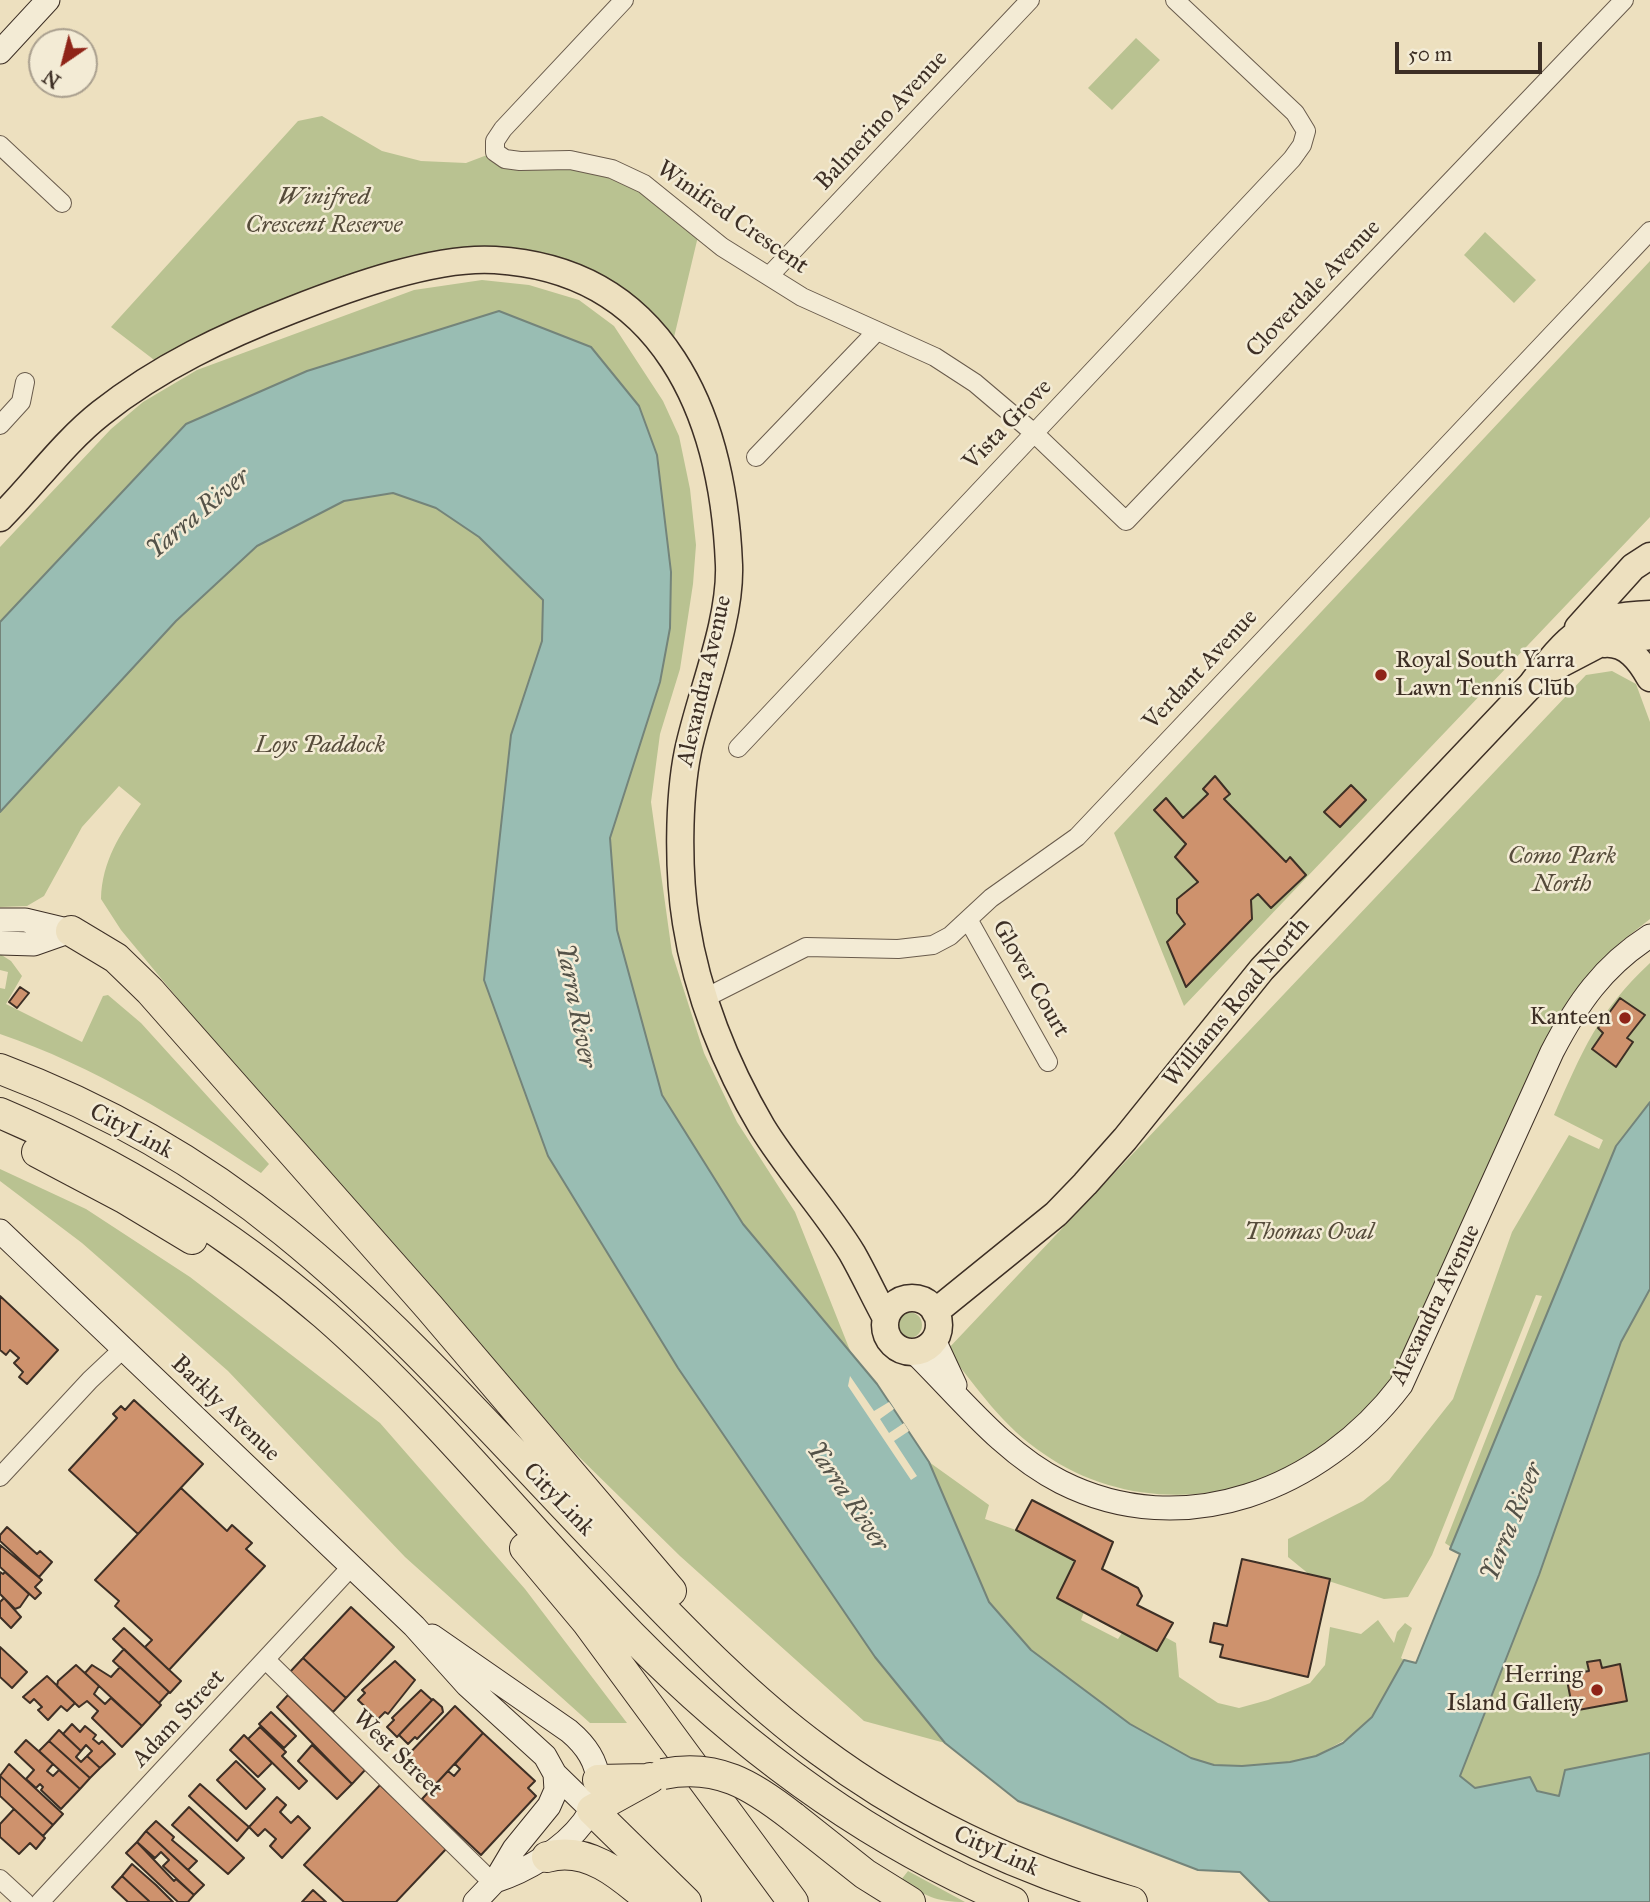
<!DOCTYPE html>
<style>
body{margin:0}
#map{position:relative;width:1650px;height:1902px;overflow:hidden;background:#ede0bf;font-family:"IM FELL Great Primer",serif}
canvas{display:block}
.north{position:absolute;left:28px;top:28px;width:70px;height:70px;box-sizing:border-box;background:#f3ebd5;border:2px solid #aaa08f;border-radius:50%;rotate:215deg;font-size:19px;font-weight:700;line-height:28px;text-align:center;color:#3d2f25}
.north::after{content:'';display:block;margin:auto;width:24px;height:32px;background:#8f2418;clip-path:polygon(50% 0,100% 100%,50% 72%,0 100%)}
.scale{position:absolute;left:1395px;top:42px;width:147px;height:32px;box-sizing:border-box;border:4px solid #3d2f25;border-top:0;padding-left:9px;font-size:21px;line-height:24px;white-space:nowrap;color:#3d2f25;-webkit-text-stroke:5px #f3ebd5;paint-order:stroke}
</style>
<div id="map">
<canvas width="1650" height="1902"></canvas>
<div class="north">N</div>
<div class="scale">50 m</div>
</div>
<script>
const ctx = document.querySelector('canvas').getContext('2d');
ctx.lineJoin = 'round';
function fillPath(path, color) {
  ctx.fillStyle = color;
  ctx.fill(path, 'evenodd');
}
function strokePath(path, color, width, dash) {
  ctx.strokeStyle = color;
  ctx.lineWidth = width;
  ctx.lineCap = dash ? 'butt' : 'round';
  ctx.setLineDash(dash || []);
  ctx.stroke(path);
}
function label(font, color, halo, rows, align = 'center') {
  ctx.font = font + ' "IM FELL Great Primer",serif';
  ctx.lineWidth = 5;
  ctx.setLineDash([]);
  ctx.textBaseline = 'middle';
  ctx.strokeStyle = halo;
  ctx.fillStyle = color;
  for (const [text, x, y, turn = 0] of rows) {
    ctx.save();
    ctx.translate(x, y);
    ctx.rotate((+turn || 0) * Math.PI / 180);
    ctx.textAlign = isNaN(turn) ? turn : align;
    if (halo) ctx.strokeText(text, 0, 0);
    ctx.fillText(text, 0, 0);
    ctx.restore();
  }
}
const green = new Path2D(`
 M1136 38 1160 60 1112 110 1088 88Z
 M322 116 382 151 421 161 466 163 495 152 644 184 700 228 670 354 654 332 541 266 424 267 166 369 111 327 298 121Z
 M1485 232 1536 280 1514 303 1464 255Z
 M1650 261V517L1184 1006 1114 833Z
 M482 280 529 285 579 300 614 326 663 401 679 436 690 489 696 545 693 584 680 669 660 734 651 802 672 953 704 1053 737 1122 795 1212 853 1358 743 1224 662 1095 617 930 610 838 660 682 307 371 186 424 0 622V547L111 429 143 402 197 370 414 290Z
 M393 493 436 507 479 537 543 599 542 641 511 735 548 1156 678 1368 875 1657 945 1743 864 1721 680 1556 575 1453 184 1006 121 930 101 899C102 861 120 834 141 804L119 786 82 827 44 896 27 906 0 907V812L176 621 257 546 344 501Z
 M1612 671 1636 684 1650 722V919L1622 941 1572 996 1394 1377C1373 1406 1338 1441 1307 1461 1297 1468 1283 1471 1272 1476 1199 1506 1111 1501 1044 1454 1003 1427 977 1388 947 1350L1586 675Z
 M0 954 11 961 22 976 6 1004 82 1042 103 996 108 995 141 1023 269 1164 261 1173C178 1119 94 1066 0 1034V988L5 989 8 972 0 970Z
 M1650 963V1113L1460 1553 1445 1543 1542 1296 1536 1295 1432 1555 1408 1597 1384 1599 1310 1575 1288 1557V1539L1363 1501 1389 1480 1453 1399 1512 1232 1569 1135 1599 1149 1603 1140 1554 1115C1582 1052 1598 1011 1650 963Z
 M0 1169 86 1209 190 1277 380 1423 525 1589 627 1723H590L405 1557 228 1371 82 1243 0 1181Z
 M1650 1289V1753L1612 1761 1559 1796 1537 1791 1529 1777 1474 1788 1460 1776 1539 1575 1621 1342Z
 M896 1325a13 13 0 1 1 26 0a13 13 0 1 1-26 0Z
 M929 1462 989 1505 985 1519 1016 1530 1075 1561 1057 1598 1084 1612 1081 1620 1118 1639 1122 1633 1157 1651 1165 1637 1176 1643 1179 1677 1218 1703 1239 1708 1268 1700 1310 1683 1325 1665 1330 1627 1361 1634 1378 1620 1394 1643 1397 1632 1405 1623 1412 1628 1401 1658 1404 1660 1372 1717 1357 1733 1316 1756 1290 1762 1242 1766 1214 1765 1191 1758 1130 1724 1031 1650 989 1602Z
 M908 1871 965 1902C935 1902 926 1896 901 1880Z`);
const water = new Path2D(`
 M499 311 591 347 639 406 657 455 671 572 670 628 660 682 610 838 617 930 662 1095 743 1224 877 1384 929 1462 989 1602 1031 1650 1130 1724 1191 1758 1214 1765 1242 1766 1290 1762 1316 1756 1343 1743 1372 1717 1404 1660 1416 1663 1460 1554 1450 1549 1616 1146 1650 1102V1289L1621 1342 1539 1575 1460 1776 1475 1788 1530 1777 1537 1791 1559 1796 1565 1770 1650 1753V1902H1270L1240 1872 1198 1870 1018 1801 945 1743 875 1657 678 1368 548 1156 484 980 511 735 542 641 543 600 479 537 436 508 393 493 344 501 257 546 176 621 0 812V622L186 424 307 371Z`);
const pier = new Path2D(`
 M850 1376 874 1411 889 1402 894 1409 880 1419 889 1433 904 1423 909 1431 894 1441 917 1476 911 1480 848 1386Z`);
const building = new Path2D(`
 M1215 776 1230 794 1224 799 1286 862 1290 857 1306 875 1271 908 1258 894 1251 900 1252 919 1186 987 1167 942 1185 924 1177 913V899L1198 882 1175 857 1186 844 1154 810 1166 798 1183 818 1208 794 1203 789Z
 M1351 785 1366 800 1340 827 1324 812Z
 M20 987 29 993 17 1008 9 1002Z
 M1620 998 1645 1015 1627 1038 1633 1042 1616 1067 1592 1049 1603 1033 1598 1028Z
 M0 1296 58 1350 27 1384 19 1377 23 1372 14 1363 19 1358 10 1350 6 1355 0 1350Z
 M134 1400 203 1464 138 1534 69 1470 117 1418 113 1414 121 1406 125 1410Z
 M181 1488 227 1531 232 1525 252 1543 246 1549 265 1566 169 1670 145 1647 152 1640 115 1606 119 1601 95 1580Z
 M1032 1500 1113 1542 1102 1569 1138 1588 1142 1596 1137 1605 1173 1623 1157 1651 1057 1598 1075 1561 1016 1530Z
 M7 1527 37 1554 40 1551 52 1562 39 1577 0 1541V1535Z
 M0 1545 42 1580 35 1587 41 1593 35 1599 0 1567Z
 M1242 1559 1330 1579 1308 1677 1220 1657 1223 1645 1210 1642 1214 1623 1227 1626Z
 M0 1572 3 1574 5 1572 29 1594 20 1607 15 1609 0 1594Z
 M4 1598 21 1617 11 1628 0 1617V1602Z
 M351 1607 394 1647 346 1698 303 1658Z
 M124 1628 181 1681 170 1693 113 1639Z
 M0 1647 27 1672 12 1688 0 1677Z
 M124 1649 169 1692 159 1703 113 1661Z
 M303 1658 346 1698 333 1712 290 1672Z
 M1600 1660 1602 1668 1620 1664 1627 1701 1573 1711 1566 1675 1589 1671 1587 1662Z
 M395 1661 415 1680 388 1714 385 1712 378 1719 358 1700 365 1693 362 1690Z
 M76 1665 99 1686 94 1694 105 1704 111 1698 142 1726 122 1747 92 1718 98 1711 87 1701 79 1707 57 1686 58 1681Z
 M92 1665 111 1677 120 1667 161 1705 142 1726 85 1673Z
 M47 1676 75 1703 67 1711 61 1706 48 1720 38 1710 42 1707 34 1699 30 1703 23 1697Z
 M421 1690 432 1700 397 1737 387 1727 394 1720 392 1718Z
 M288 1695 365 1770 352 1784 277 1707Z
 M433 1699 442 1707 443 1712 417 1739 415 1737 408 1744 399 1735Z
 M455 1706 483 1733 433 1787 404 1759Z
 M271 1712 296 1736 284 1748 259 1724Z
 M72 1724 80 1732 85 1726 96 1735 93 1739 99 1744 102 1741 115 1754 100 1768 87 1756 92 1751 86 1745 81 1751 63 1734Z
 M260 1727 286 1752 282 1756 307 1781 299 1789 248 1739Z
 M59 1730 81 1751 76 1757 81 1762 87 1756 100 1768 90 1778 49 1741Z
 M483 1733 535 1781 528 1788 536 1796 481 1855 422 1799 448 1771 454 1776 460 1769 455 1764Z
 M244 1735 272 1763 258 1777 230 1750Z
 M26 1740 53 1764 47 1771 53 1776 59 1770 80 1789 61 1809 41 1790 43 1787 40 1784 36 1788 26 1779 34 1770 15 1752Z
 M49 1741 90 1778 80 1789 39 1751Z
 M312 1745 352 1784 337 1799 298 1761Z
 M236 1761 265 1789 246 1809 217 1780Z
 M9 1764 63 1814 53 1825 0 1776Z
 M0 1776 53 1825 43 1836 0 1796Z
 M200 1784 249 1827 237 1841 189 1796Z
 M380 1785 447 1848 396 1902H344L304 1865Z
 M277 1797 286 1805 280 1812 291 1823 298 1816 310 1828 282 1858 270 1846 276 1839 265 1829 258 1836 249 1827Z
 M189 1807 244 1858 228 1874 172 1825Z
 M14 1809 45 1838 36 1849 30 1843 19 1854 0 1837V1824Z
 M156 1821 174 1837 172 1840 197 1861 188 1870 146 1831Z
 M146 1831 204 1885 194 1895 163 1866 169 1860 161 1852 155 1858 137 1842Z
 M137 1842 174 1881 176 1879 194 1895 188 1902H178L126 1853Z
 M132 1864 156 1885 173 1902H150L122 1876Z
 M122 1876 149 1901V1902H128L112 1887Z
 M313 1890 326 1902H302Z`);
const street = new Path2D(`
 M624 0 503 129 495 141V152L505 159 520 161 570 160 612 169 644 184 722 247 802 297 935 357 975 383 1034 433 1126 521 1624 0
 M0 145 62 203
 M769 276 1030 0
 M0 425 21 402 25 382
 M756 457 877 331
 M738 748 1292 159 1302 145 1306 131 1295 113 1175 0
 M969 921 1048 1062
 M705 998 806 947 898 949 933 945 950 936 991 898 1077 837 1650 231
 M0 1477 90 1380 124 1348
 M267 1661 493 1883
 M0 1879 25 1902
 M40 1902 351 1567`);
const secondary = new Path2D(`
 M0 52 48 0
 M0 920H25L71 931
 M0 943 34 944 71 931
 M0 1231 414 1626 467 1685 545 1756 555 1774 592 1810
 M934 1340 955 1385
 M913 1351C959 1396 1003 1453 1061 1482 1184 1544 1322 1489 1401 1385L1552 1052C1577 1004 1603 966 1650 936
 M432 1636 569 1731C644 1794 557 1861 495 1881
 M475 1902 495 1881 514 1849 549 1806 556 1790 555 1774`);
const primary = new Path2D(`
 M0 518C34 484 64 442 101 413 159 367 225 336 292 310 348 288 435 256 495 260 664 270 723 415 729 565 731 623 700 694 688 751 678 800 678 874 686 923 697 994 726 1066 762 1127 789 1171 825 1209 852 1253 864 1274 874 1296 886 1318
 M1578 628 1633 567 1650 556
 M1604 644C1627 642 1640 660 1650 678
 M1555 667 1599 644 1650 636
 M885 1325a27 27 0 1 1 54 0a27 27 0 1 1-54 0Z
 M935 1312 1056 1214 1085 1184 1125 1139 1262 969 1531 685C1569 635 1584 616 1650 614`);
const highway = new Path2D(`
 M71 931 116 958 150 991 429 1307 671 1591
 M0 1069C102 1107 200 1163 285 1232 401 1326 501 1441 605 1549 673 1619 740 1692 819 1750 914 1821 1018 1869 1132 1902
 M0 1113C118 1163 228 1231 325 1315 436 1412 528 1530 631 1635 741 1747 867 1841 1013 1902
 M37 1152 124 1198 192 1239
 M525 1548 587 1622 793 1902
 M650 1778 592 1810 686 1902
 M598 1780 646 1779
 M793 1817 865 1874 910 1902
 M547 1857C588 1845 623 1877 652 1902`);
const highwayBridge = new Path2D(`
 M663 1774C717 1763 752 1785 793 1817`);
const markers = [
 [1381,675,7,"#8f2418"],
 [1625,1018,7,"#8f2418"],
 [1597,1690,7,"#8f2418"]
];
const streetNames = [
 ["Balmerino Avenue",882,121,-47],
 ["Winifred Crescent",732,218,35],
 ["Cloverdale Avenue",1314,289,-46],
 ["Vista Grove",1008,425,-46],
 ["Verdant Avenue",1201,670,-47],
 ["Alexandra Avenue",705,681,-77],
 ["Glover Court",1030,979,60],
 ["Williams Road North",1237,1003,-50],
 ["CityLink",131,1132,28],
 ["Alexandra Avenue",1436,1305,-64],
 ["Barkly Avenue",225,1409,44],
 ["CityLink",558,1500,46],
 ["Adam Street",179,1719,-47],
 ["West Street",397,1754,44],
 ["CityLink",996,1852,24]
];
const parkNames = [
 ["Winifred",324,198],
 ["Crescent Reserve",324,226],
 ["Loys Paddock",320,746],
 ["Como Park",1562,857],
 ["North",1562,885],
 ["Thomas Oval",1309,1233]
];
const poiNames = [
 ["Royal South Yarra",1395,661,"left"],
 ["Lawn Tennis Club",1395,689,"left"],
 ["Kanteen",1611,1018],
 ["Herring",1583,1676],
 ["Island Gallery",1583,1704]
];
const waterNames = [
 ["Yarra River",199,514,-40],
 ["Yarra River",575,1006,79],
 ["Yarra River",847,1497,56],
 ["Yarra River",1513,1522,-68]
];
fillPath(green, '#b9c291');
fillPath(water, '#99bdb3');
strokePath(water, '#74847a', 2);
fillPath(pier, '#ede0bf');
fillPath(building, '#ce926d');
strokePath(building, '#3d2f25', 2);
strokePath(street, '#695b4c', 20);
strokePath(secondary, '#3d2f25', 25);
strokePath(primary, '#3d2f25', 29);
strokePath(highway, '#3d2f25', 32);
strokePath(street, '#f3ebd5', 18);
strokePath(secondary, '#f3ebd5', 23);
strokePath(primary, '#ede0bf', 26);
strokePath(highway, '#ede0bf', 30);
strokePath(highwayBridge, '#3d2f25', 32, []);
strokePath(highwayBridge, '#ede0bf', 30);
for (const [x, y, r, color] of markers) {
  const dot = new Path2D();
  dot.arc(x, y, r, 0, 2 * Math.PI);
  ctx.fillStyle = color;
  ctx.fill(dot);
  strokePath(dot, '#f3ebd5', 2.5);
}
label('24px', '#3d2f25', '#f3ebd5', streetNames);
label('italic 24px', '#564c3b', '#f3ebd5', parkNames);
label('24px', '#3d2f25', '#f3ebd5', poiNames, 'right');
label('italic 26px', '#545248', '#f3ebd5', waterNames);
</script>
